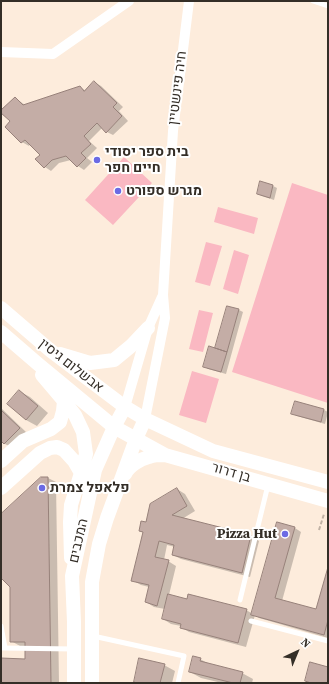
<!DOCTYPE html>
<meta charset="utf-8">
<style>
body{margin:0}
#map{position:relative;width:329px;height:684px;overflow:hidden;background:#fdecdc;font-family:"Source Serif 4",serif}
canvas{display:block}
.frame{position:absolute;inset:0;border:2px solid #342e27;pointer-events:none}
.north{position:absolute;left:277px;top:632px;width:40px;height:40px;-webkit-text-stroke:3px #fff;paint-order:stroke;rotate:44deg;font-size:11px;font-weight:700;line-height:16px;text-align:center;color:#342e27}
.north::after{content:'';display:block;margin:auto;width:14px;height:18px;background:#342e27;clip-path:polygon(50% 0,100% 100%,50% 72%,0 100%)}
</style>
<div id="map">
<canvas width="329" height="684"></canvas>
<div class="frame"></div>
<div class="north">N</div>
</div>
<script>
const ctx = document.querySelector('canvas').getContext('2d');
ctx.lineJoin = 'round';
function fillPath(path, color) {
  ctx.fillStyle = color;
  ctx.fill(path, 'evenodd');
}
function strokePath(path, color, width, dash) {
  ctx.strokeStyle = color;
  ctx.lineWidth = width;
  ctx.lineCap = dash ? 'butt' : 'round';
  ctx.setLineDash(dash || []);
  ctx.stroke(path);
}
function label(font, color, halo, rows, align = 'center') {
  ctx.font = font + ' "Source Serif 4",Heebo,serif';
  ctx.lineWidth = 4;
  ctx.setLineDash([]);
  ctx.textBaseline = 'middle';
  ctx.strokeStyle = halo;
  ctx.fillStyle = color;
  for (const [text, x, y, turn = 0] of rows) {
    ctx.save();
    ctx.translate(x, y);
    ctx.rotate((+turn || 0) * Math.PI / 180);
    ctx.textAlign = isNaN(turn) ? turn : align;
    if (halo) ctx.strokeText(text, 0, 0);
    ctx.fillText(text, 0, 0);
    ctx.restore();
  }
}
const green = new Path2D(`
 M124 157 152 183 113 225 85 200Z
 M292 183 328 195V403L232 372Z
 M218 207 258 218 254 234 214 222Z
 M206 242 222 246 210 286 195 282Z
 M234 250 249 255 238 294 223 289Z
 M199 310 213 313 203 352 189 349Z
 M192 371 219 379 206 423 179 415Z`);
const shadow = new Path2D(`
 M94 82 101 86 123 107 119 111 128 121 113 135 107 132 103 127 89 141 97 148 87 158 92 162 84 170 78 166 71 160 59 163 51 171 45 167 37 159 41 155 30 144 29 146 22 142 6 127 11 121 15 98 21 102 25 105 80 87 86 91Z
 M273 186 277 188 274 200 262 196 258 194Z
 M239 310 243 312 226 374 208 369 204 366 216 349Z
 M19 391 30 397 48 413 37 426 26 420Z
 M295 402 324 410 328 412 325 424 297 416 292 413Z
 M1 408 26 432 11 447 5 444 1 440Z
 M48 478 56 482 59 683H1V659L26 660V646H20L11 641V586L1 576V515Z
 M177 489 185 494 195 511 182 519 251 536 259 541 250 577 181 559 173 555 175 547 167 545 164 560 168 561 176 566 169 595 188 600 246 610 253 614 278 523 295 528 301 532 282 601 317 611 328 571V638L259 618 255 615 246 647 189 632 181 627V626L171 624 163 619 165 609 154 607 146 602 149 587 141 585 132 580 144 533 140 531Z
 M200 659 211 665 242 673 253 679 252 683H222L201 678 190 672Z
 M164 665 175 671 172 683H137Z`);
const building = new Path2D(`
 M94 81 117 103 113 107 122 116 106 133 97 123 84 136 91 144 81 153 86 158 77 167 66 156 52 160 44 168 35 159 40 155 25 140 21 143 5 127 10 121 1 113V110L15 97 23 105 80 86 84 91Z
 M260 181 273 185 270 198 257 194Z
 M227 306 239 309 227 352 215 348Z
 M209 346 227 352 221 372 203 367Z
 M19 390 38 406 26 420 7 404Z
 M295 401 324 409 321 422 291 414Z
 M1 410 20 428 4 444 1 441Z
 M41 477H48L51 683H1V658L25 659V642H10V587L1 578V514Z
 M177 488 187 506 172 515 251 535 242 573 172 555 174 545 159 541 155 557 169 560 157 606 145 602 149 585 131 581 143 532 139 531 141 521 146 522 150 504Z
 M277 522 295 527 275 598 316 609 328 567V620L324 635 251 615Z
 M168 594 187 599 188 594 247 609 238 643 180 628 181 624 162 619Z
 M193 656 201 658 200 661 243 672 240 683H233L189 672Z
 M139 658 165 664 160 683H137L134 682Z
 M310 662 328 667V683H311L305 681Z`);
const path = new Path2D(`
 M319 530 324 514`);
const lane = new Path2D(`
 M313 1 328 6
 M240 600 268 485
 M251 621 328 641
 M1 626 5 648
 M93 636 184 656 178 683
 M1 648 74 649`);
const street = new Path2D(`
 M1 52 53 54 129 1
 M125 407 148 328 162 297
 M145 419 165 318 163 295 173 131 189 1`);
const secondary = new Path2D(`
 M1 308 51 351 125 407 145 419 213 451 328 482
 M1 332 38 364 114 427 165 455 328 501
 M60 354 90 363 114 360 131 346 148 328
 M64 401 75 415 83 432 86 454 81 473
 M1 461 23 441 51 429 60 422 63 411 64 401 42 375
 M125 474C129 466 140 459 149 457 154 455 160 455 165 455
 M1 488 40 453 50 448 57 447 64 450 74 461 81 473 71 505 70 522 71 558
 M74 683V622L72 576 95 470 114 427 125 407
 M92 683V582L99 544 107 518 136 439 145 419`);
const markers = [
 [97,160,4,"#6b6ae4"],
 [118,191,4,"#6b6ae4"],
 [42,488,4,"#6b6ae4"],
 [285,534,4,"#6b6ae4"]
];
const streetNames = [
 ["חיה פינשטיין",178,88,-83],
 ["אבשלום גיסין",71,366,38],
 ["בן דרור",231,473,16],
 ["המכבים",79,541,-77]
];
const poiNames = [
 ["בית ספר יסודי",105,152],
 ["חיים חפר",105,168],
 ["מגרש ספורט",126,191],
 ["פלאפל צמרת",50,488],
 ["Pizza Hut",277,534,"right"]
];
fillPath(green, '#fab8c2');
fillPath(shadow, '#0003');
fillPath(building, '#c4ada6');
strokePath(building, '#97817a', 1);
strokePath(path, '#c0b2a5', 2, [4, 2]);
strokePath(lane, '#fff', 5);
strokePath(street, '#fff', 10);
strokePath(secondary, '#fff', 14);
for (const [x, y, r, color] of markers) {
  const dot = new Path2D();
  dot.arc(x, y, r, 0, 2 * Math.PI);
  ctx.fillStyle = color;
  ctx.fill(dot);
  strokePath(dot, '#fff', 1.5);
}
label('14px', '#342e27', '#fff', streetNames);
label('bold 14px', '#342e27', '#fff', poiNames, 'left');
</script>
